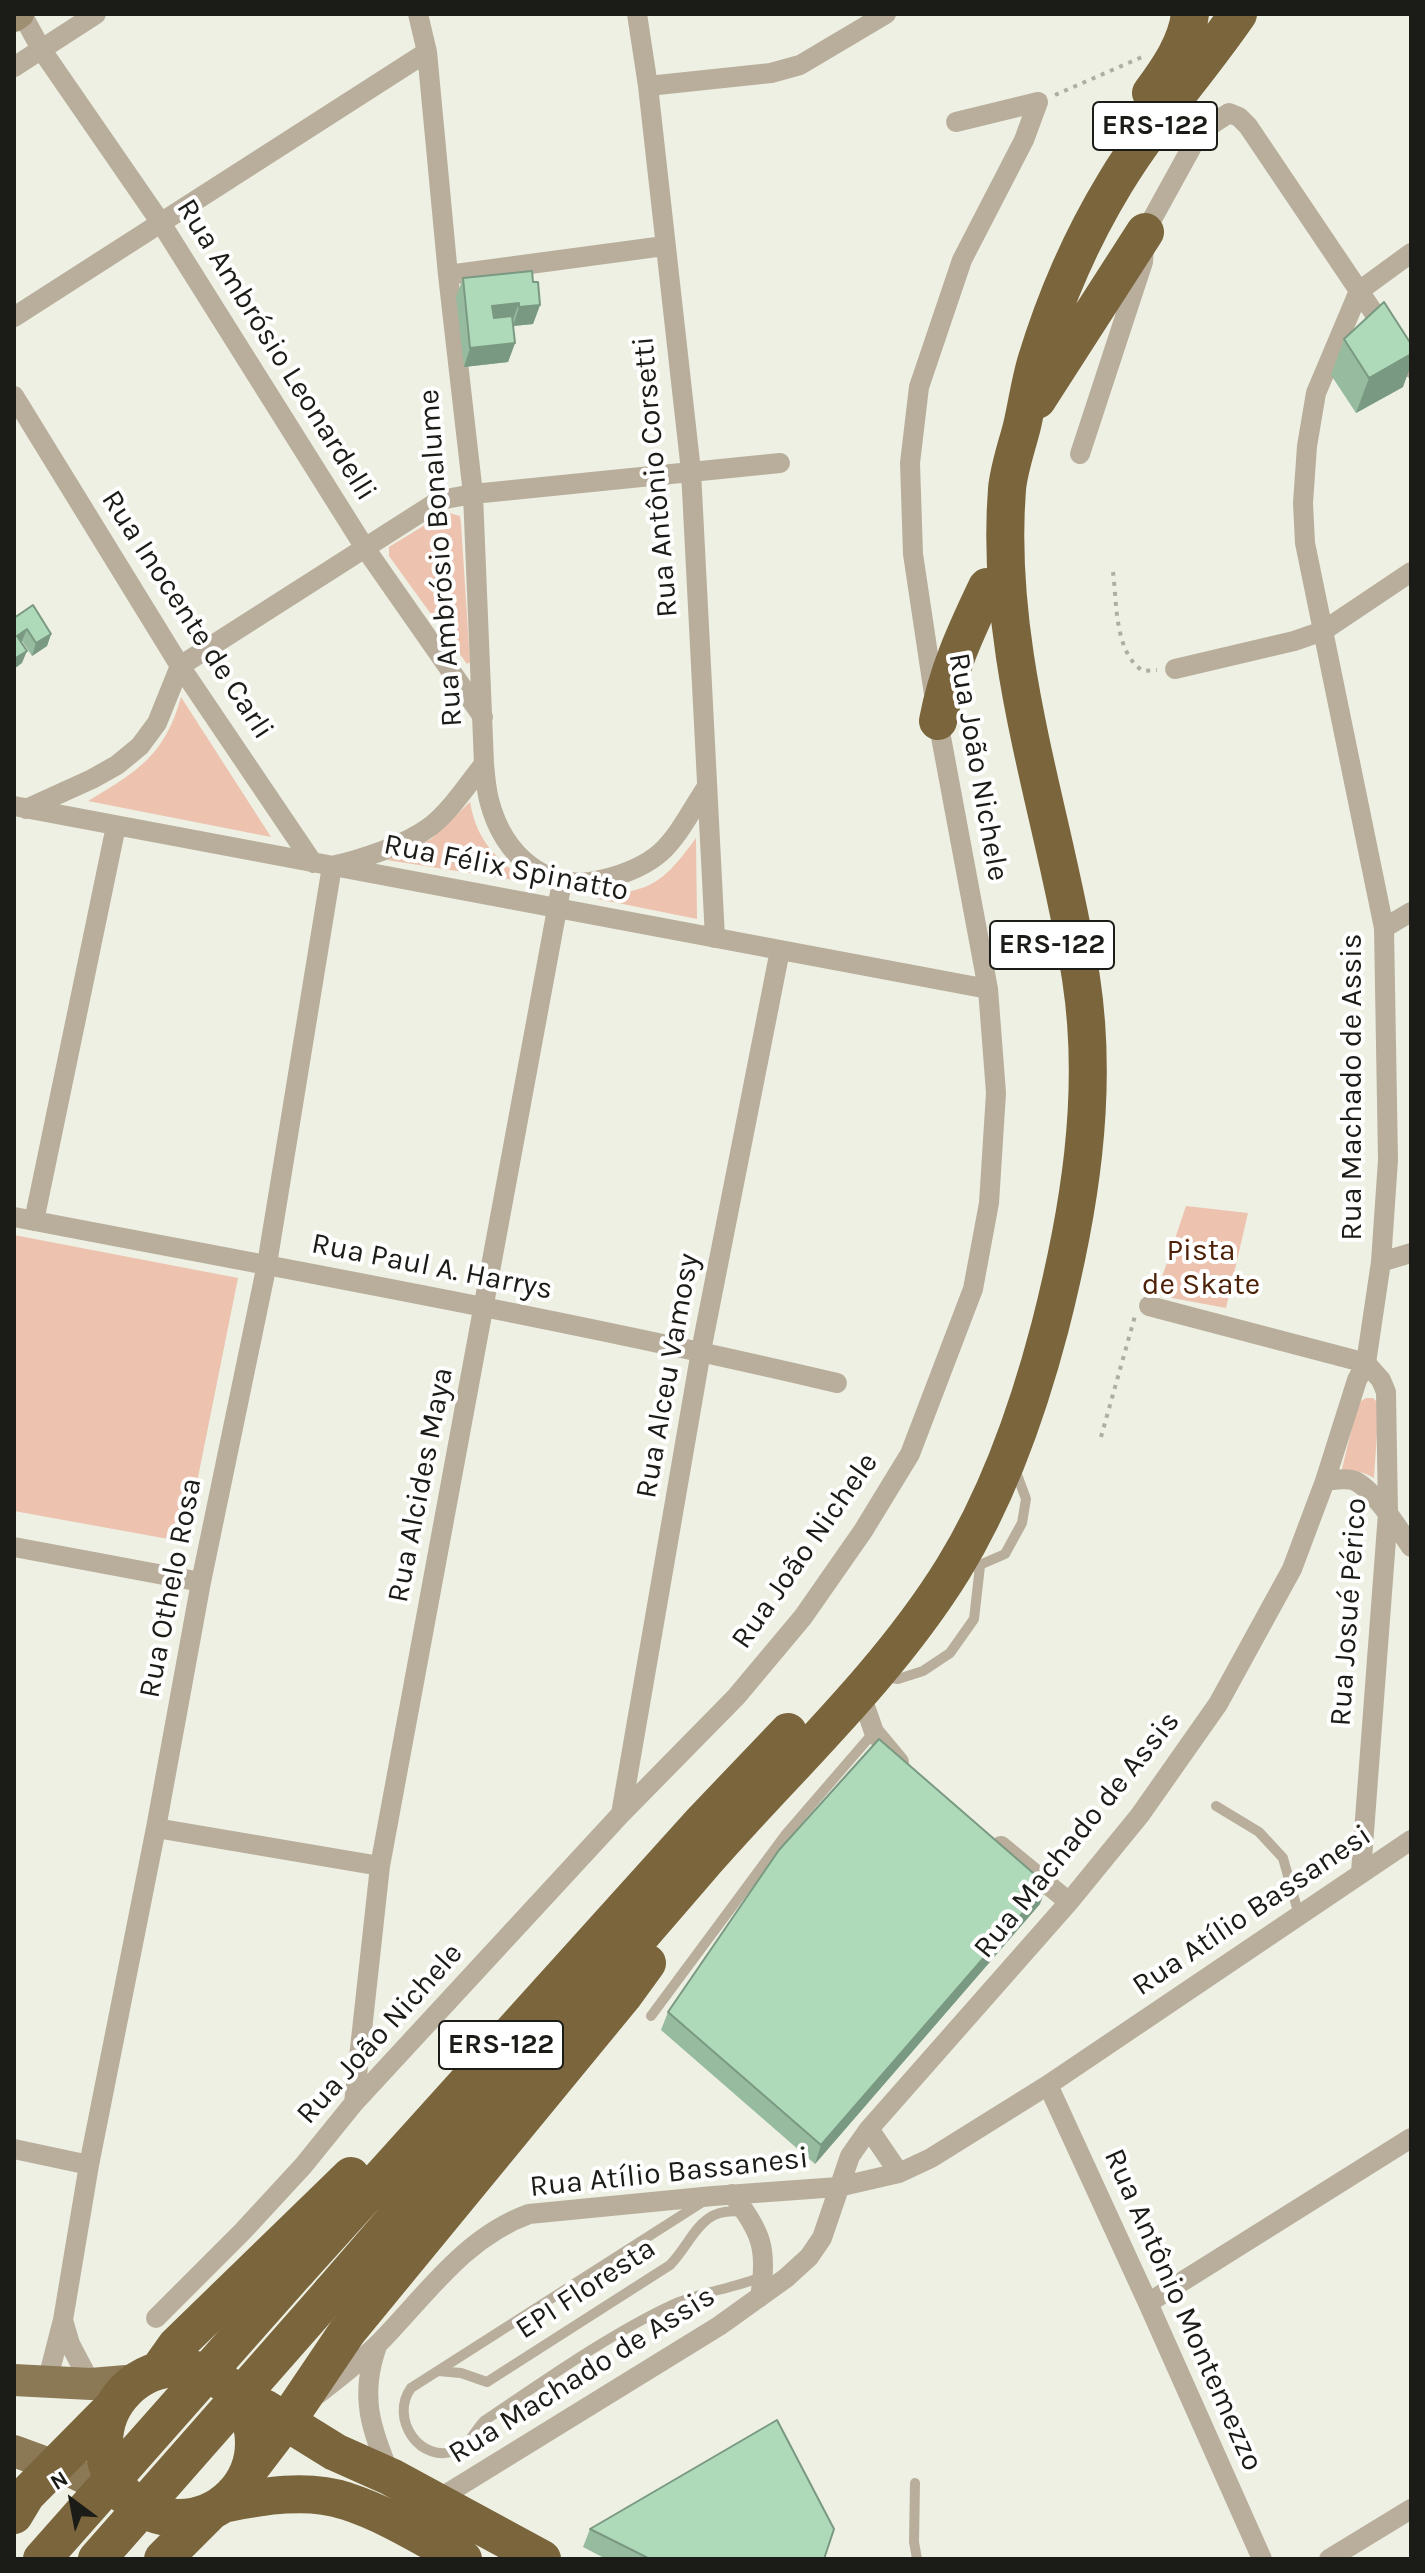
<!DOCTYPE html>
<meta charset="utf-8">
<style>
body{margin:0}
#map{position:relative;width:1425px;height:2573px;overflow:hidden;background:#edf0e3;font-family:Karla,sans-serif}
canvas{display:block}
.frame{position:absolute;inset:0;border:16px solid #1b1c17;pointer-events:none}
.north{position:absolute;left:32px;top:2461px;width:80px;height:80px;-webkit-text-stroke:6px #fff;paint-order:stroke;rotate:328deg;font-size:22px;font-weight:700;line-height:32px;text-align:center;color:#1b1c17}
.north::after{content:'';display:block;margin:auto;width:28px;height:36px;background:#1b1c17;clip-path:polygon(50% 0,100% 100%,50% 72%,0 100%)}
</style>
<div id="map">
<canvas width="1425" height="2573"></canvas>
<div class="frame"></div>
<div class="north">N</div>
</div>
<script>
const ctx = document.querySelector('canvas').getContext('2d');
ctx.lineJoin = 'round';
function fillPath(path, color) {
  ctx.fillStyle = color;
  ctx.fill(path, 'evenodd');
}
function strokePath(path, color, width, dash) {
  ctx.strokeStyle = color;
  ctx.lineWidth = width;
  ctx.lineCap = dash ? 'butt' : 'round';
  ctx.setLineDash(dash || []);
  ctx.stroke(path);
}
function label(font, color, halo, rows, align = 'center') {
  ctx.font = font + ' Karla,sans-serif';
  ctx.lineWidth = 8;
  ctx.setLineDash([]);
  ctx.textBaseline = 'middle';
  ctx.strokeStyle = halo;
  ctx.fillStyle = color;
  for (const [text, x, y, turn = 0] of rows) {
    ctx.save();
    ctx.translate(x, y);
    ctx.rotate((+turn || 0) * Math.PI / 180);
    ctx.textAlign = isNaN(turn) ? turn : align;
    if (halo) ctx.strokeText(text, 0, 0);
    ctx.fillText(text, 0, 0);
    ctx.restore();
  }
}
const green = new Path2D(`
 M446 512 460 516 461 523 470 662 467 664 389 556V547Z
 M181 697 271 837 88 801C138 771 165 755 181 697Z
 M470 802C477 842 496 858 527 882L387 860 431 839Z
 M696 838 697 919 593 898C652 889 660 887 696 838Z
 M1186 1206 1248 1213 1226 1308 1156 1295Z
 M14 1235 238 1278 185 1542 14 1511Z
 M1366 1398H1373L1379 1404 1374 1478C1362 1471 1355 1470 1341 1473L1358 1403Z`);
const path = new Path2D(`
 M1055 95 1142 57
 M1113 572C1117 602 1114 652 1143 671L1157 670
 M1101 1437 1135 1316`);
const lane = new Path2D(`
 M975 1567 1005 1554 1022 1523 1026 1499 1015 1469
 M884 1677 898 1679 923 1671 950 1653 974 1619 980 1566
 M1216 1806 1259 1832 1283 1858 1299 1915
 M651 2016 786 1834 874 1732
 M704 2201 411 2388C389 2418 420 2466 458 2450 469 2445 475 2430 484 2421 542 2382 611 2333 674 2304 703 2291 734 2289 763 2276
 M438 2371 461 2373 487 2382 670 2265C695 2239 699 2206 743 2212
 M915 2483 914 2542 917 2559`);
const street = new Path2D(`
 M22 14 41 49 161 223 365 548 483 717
 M418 14 427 52 448 275 473 494 484 764C485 775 486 788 489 800 503 855 547 895 605 879 624 874 645 866 660 853 679 836 692 809 706 788
 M637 14 648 86 691 471 715 938
 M14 67 96 14
 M648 86 771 73 800 65 886 14
 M956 122 1038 102
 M448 275 664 246
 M14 317 427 52
 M14 396 180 666 313 863
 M1080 454 1143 262 1145 232 1194 143 1206 128 1229 113 1239 117 1248 126 1411 368
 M1175 669 1294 641 1323 631 1411 572
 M14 806 988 989
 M26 809 92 779 117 765 140 746 157 723 180 666 440 500 473 494 780 463
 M1384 928 1411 912
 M14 1217C289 1270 565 1319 837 1383
 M34 1221 116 826
 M1381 1262 1411 1253
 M1149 1306 1366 1363
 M1325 1481C1335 1480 1348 1477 1357 1482 1376 1493 1399 1529 1411 1547
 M14 1547 201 1582
 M860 1692 874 1732 899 1762
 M621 1814 701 1351 780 950
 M156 1828 380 1866
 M1001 1846 1069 1902
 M1361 1872 1388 1513 1386 1392 1381 1380 1366 1363
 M1048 2085 1148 2303 1262 2559
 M354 2103 380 1866 562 882
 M869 2129 899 2173
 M14 2149 89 2165
 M732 2194C762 2232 768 2250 760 2297
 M1148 2303 1411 2138
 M156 2318 243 2231 303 2166 354 2103 621 1814 736 1697 803 1617 863 1531 910 1454 973 1289 989 1203 996 1093 988 989 938 721 913 554 910 463 919 387 962 260 1024 140 1038 102
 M63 2320 70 2344 91 2384
 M377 2346C359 2396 371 2430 391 2477
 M47 2382 63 2320 89 2165 156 1828 201 1582 267 1264 332 866C362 859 406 845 431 826 452 809 467 785 484 764
 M318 2394C339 2378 361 2361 380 2342 426 2295 465 2237 529 2214L713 2196 838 2187 899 2173 931 2158 1048 2085 1411 1840
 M435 2501 719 2326 786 2278 809 2257 822 2238 850 2156 869 2129 1069 1902 1140 1815 1218 1704 1292 1569 1325 1481 1357 1380 1366 1363 1381 1262 1388 1160 1384 928 1305 543 1303 503 1307 446 1316 393 1359 291 1411 253
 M1329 2559 1411 2509`);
const secondary = new Path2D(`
 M14 18 20 14`);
const primary = new Path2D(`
 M14 2380 91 2384 138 2380
 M14 2451 74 2473 129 2500`);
const highway = new Path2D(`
 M1151 93C1168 70 1187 43 1190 14
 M1037 400 1145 232
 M938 721C947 672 966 631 987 587
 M297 2271 704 1820 788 1732
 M331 2293C454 2151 577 2010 699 1868 783 1771 885 1679 953 1569 998 1496 1028 1411 1050 1327 1079 1214 1099 1095 1081 978 1055 815 994 657 1007 489 1009 468 1017 446 1022 426 1027 404 1030 383 1036 362 1055 299 1081 239 1115 183 1151 123 1199 71 1238 14
 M104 2443a75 75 0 1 1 150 0a75 75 0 1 1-150 0Z
 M159 2370 176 2346 351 2176
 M264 2408 335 2452 391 2477 542 2559
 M251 2467 293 2412 347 2332 623 1996 647 1963
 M223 2504C262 2496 308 2488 346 2501 387 2514 426 2539 463 2559
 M14 2515 26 2495 112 2408
 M163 2559 211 2511`);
const highwayBridge = new Path2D(`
 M42 2559 297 2271
 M97 2559 331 2293`);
const wall = new Path2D(`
 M463 278 533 282 540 305 533 324 513 326 515 343 508 362 464 367 456 297Z
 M1344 339 1403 387 1356 413 1331 375Z
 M14 618 51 634 47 646 32 656 22 641 21 642 22 663Z
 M1040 1904 815 2164 661 2030 668 2012Z
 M590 2529 824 2559H606L583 2547Z`);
const shadedWall = new Path2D(`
 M519 303 512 322 485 325 492 306Z
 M540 305 533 324 513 326 519 307Z
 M515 343 508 362 464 367 470 348Z
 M1411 354V365L1403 387 1356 413 1369 378Z
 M27 629 22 641 14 647 17 636Z
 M51 634 47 646 32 656 36 643Z
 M27 651 22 663 14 669V659Z
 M1047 1885 1040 1904 815 2164 821 2145Z`);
const building = new Path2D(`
 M532 271 533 282H538L540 305 519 307V303L492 306 494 318 512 316 515 343 470 348 463 278Z
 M1384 302 1411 344V354L1369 378 1344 339Z
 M33 605 51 634 36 643 27 629 17 636 27 651 14 659V618Z
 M879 1739 1047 1885 821 2145 668 2012 779 1850Z
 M777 2420 834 2529 824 2559H650L590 2529Z`);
const shields = [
 [1155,126,124],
 [1052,945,124],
 [501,2045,124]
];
const shieldNames = [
 ["ERS-122",1155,126],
 ["ERS-122",1052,945],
 ["ERS-122",501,2045]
];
const streetNames = [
 ["Rua Ambrósio Leonardelli",276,350,58],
 ["Rua Antônio Corsetti",656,477,-95],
 ["Rua Ambrósio Bonalume",441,558,-94],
 ["Rua Inocente de Carli",187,615,57],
 ["Rua João Nichele",978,767,80],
 ["Rua Félix Spinatto",506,868,11],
 ["Rua Machado de Assis",1352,1087,-90],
 ["Rua Paul A. Harrys",432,1267,11],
 ["Rua Alceu Vamosy",668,1376,-80],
 ["Rua Alcides Maya",421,1485,-79],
 ["Rua João Nichele",805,1551,-55],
 ["Rua Othelo Rosa",171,1588,-79],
 ["Rua Josué Périco",1349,1612,-86],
 ["Rua Machado de Assis",1077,1835,-51],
 ["Rua Atílio Bassanesi",1252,1911,-34],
 ["Rua João Nichele",380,2034,-48],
 ["Rua Atílio Bassanesi",669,2173,-6],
 ["EPI Floresta",586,2289,-33],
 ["Rua Antônio Montemezzo",1183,2310,66],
 ["Rua Machado de Assis",582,2375,-32]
];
const parkNames = [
 ["Pista",1201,1251],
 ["de Skate",1201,1285]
];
fillPath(green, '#edc3af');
strokePath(path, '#adafa5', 4, [4, 6]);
strokePath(lane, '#b9ae9c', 10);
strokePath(street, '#b9ae9c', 20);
strokePath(secondary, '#9e8f73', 28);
strokePath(primary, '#8b7956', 32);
strokePath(highway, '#7b653c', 38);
strokePath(highwayBridge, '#7b653c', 38);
fillPath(wall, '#96bb9f');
fillPath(shadedWall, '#7a9982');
fillPath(building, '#afdab9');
strokePath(building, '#7a9982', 2);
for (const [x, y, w] of shields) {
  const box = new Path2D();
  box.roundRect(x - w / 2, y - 24, w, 48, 6);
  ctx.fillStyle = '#fff';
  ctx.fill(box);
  strokePath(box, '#1b1c17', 2);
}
label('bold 28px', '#1b1c17', null, shieldNames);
label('30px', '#1b1c17', '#fff', streetNames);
label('30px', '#4c2107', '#fff', parkNames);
</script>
